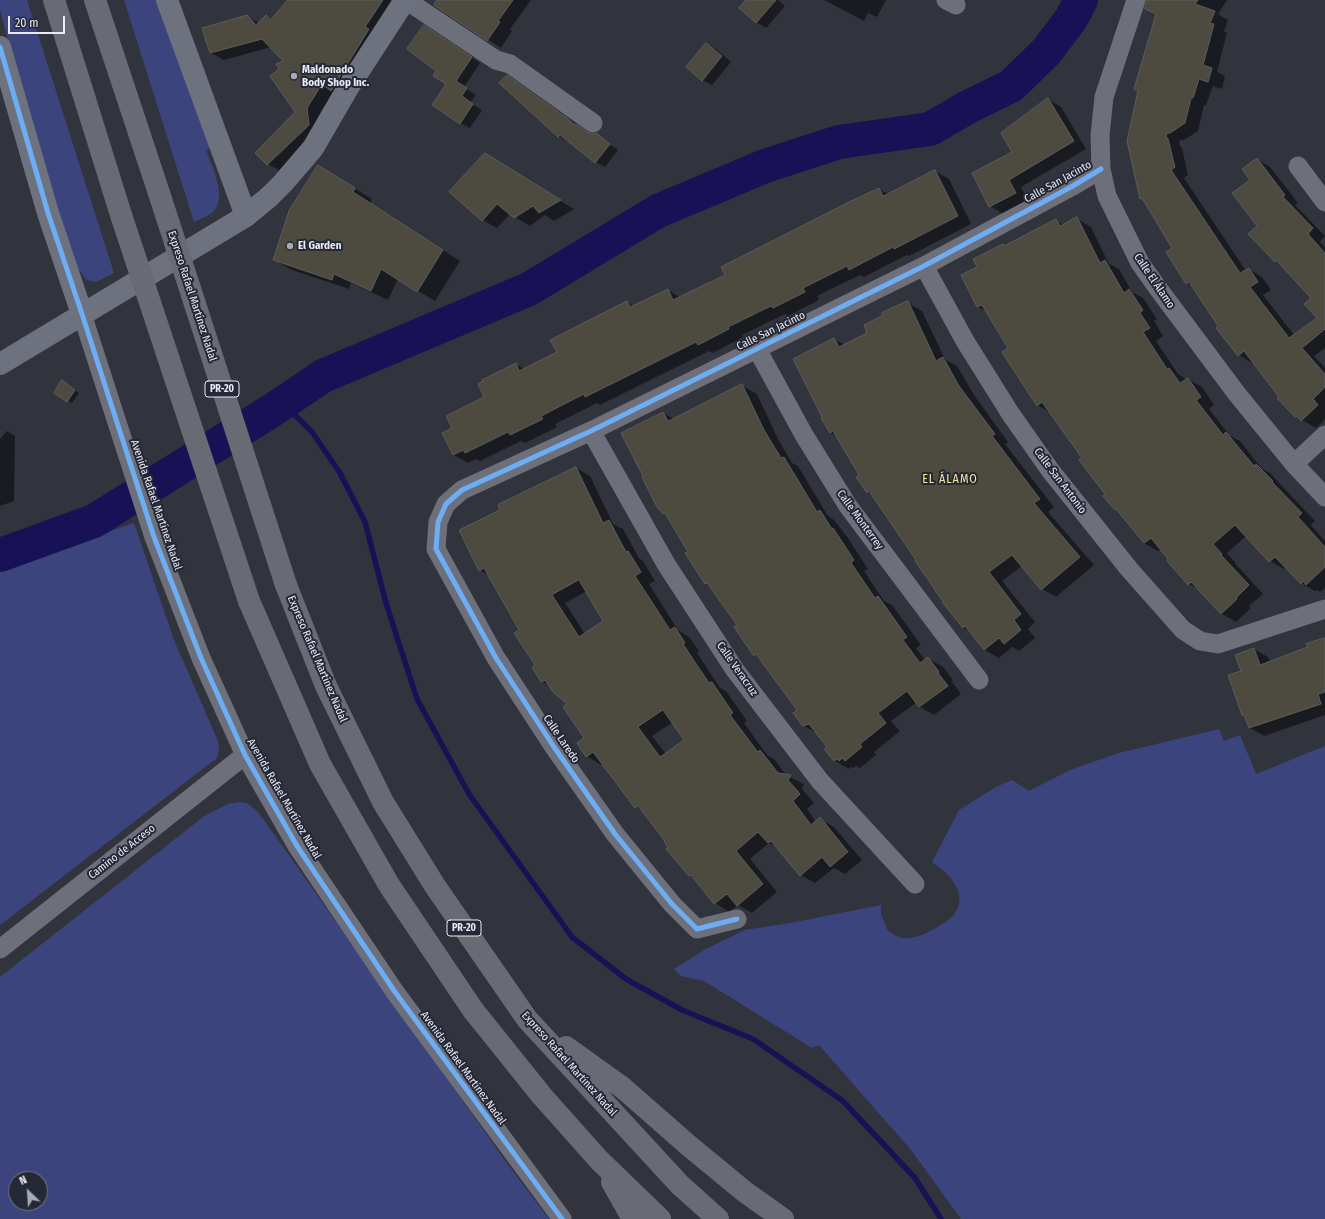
<!DOCTYPE html>
<meta charset="utf-8">
<style>
body{margin:0}
#map{position:relative;width:1325px;height:1219px;overflow:hidden;background:#32343d;font-family:"Fira Sans Condensed",sans-serif}
canvas{display:block}
.north{position:absolute;left:8px;top:1171px;width:40px;height:40px;box-sizing:border-box;background:#252836;border:1px solid #737682;border-radius:50%;rotate:335deg;font-size:11px;font-weight:700;line-height:16px;text-align:center;color:#e8eaf4}
.north::after{content:'';display:block;margin:auto;width:14px;height:18px;background:#a8aab4;clip-path:polygon(50% 0,100% 100%,50% 72%,0 100%)}
.scale{position:absolute;left:8px;top:16px;width:57px;height:18px;box-sizing:border-box;border:2px solid #e8eaf4;border-top:0;padding-left:5px;font-size:12px;line-height:14px;white-space:nowrap;color:#e8eaf4;-webkit-text-stroke:3px #252836;paint-order:stroke}
</style>
<div id="map">
<canvas width="1325" height="1219"></canvas>
<div class="north">N</div>
<div class="scale">20 m</div>
</div>
<script>
const ctx = document.querySelector('canvas').getContext('2d');
ctx.lineJoin = 'round';
function fillPath(path, color) {
  ctx.fillStyle = color;
  ctx.fill(path, 'evenodd');
}
function strokePath(path, color, width, dash) {
  ctx.strokeStyle = color;
  ctx.lineWidth = width;
  ctx.lineCap = dash ? 'butt' : 'round';
  ctx.setLineDash(dash || []);
  ctx.stroke(path);
}
function label(font, color, halo, rows, align = 'center') {
  ctx.font = font + ' "Fira Sans Condensed",sans-serif';
  ctx.lineWidth = 4;
  ctx.setLineDash([]);
  ctx.textBaseline = 'middle';
  ctx.strokeStyle = halo;
  ctx.fillStyle = color;
  for (const [text, x, y, turn = 0] of rows) {
    ctx.save();
    ctx.translate(x, y);
    ctx.rotate((+turn || 0) * Math.PI / 180);
    ctx.textAlign = isNaN(turn) ? turn : align;
    if (halo) ctx.strokeText(text, 0, 0);
    ctx.fillText(text, 0, 0);
    ctx.restore();
  }
}
const green = new Path2D(`
 M0 0H27L114 273 96 282 87 280 66 254 0 10Z
 M124 0H156L211 148 206 150C212 167 227 195 214 211 209 216 200 219 194 222Z
 M134 523 174 640 218 741 219 747 217 758 0 925V570Z
 M1219 729 1224 741 1240 735 1256 774 1325 746V1219H961L911 1150 819 1045 812 1048 704 981 681 976 674 969 706 949 745 930 790 923 881 905V915L888 931C892 933 897 937 902 938 914 939 923 935 934 929 940 925 950 920 954 915 970 894 949 873 932 862L959 810 996 787 1012 780 1029 791 1070 770 1119 753Z
 M238 802 247 803 259 813 506 1162 549 1219H0V977L203 817 228 804ZM16 1179H40V1203H16Z`);
const shadow = new Path2D(`
 M289 0H400L334 91 319 115 321 132 281 171 268 164 257 153 297 112 281 69 284 61 271 47 224 60 211 53 204 29 246 16 259 23 266 16 271 20Z
 M439 0H531L510 29 512 31 501 48 435 5Z
 M750 0H778L785 6 766 28 756 22Z
 M824 0H886L877 17 868 13 864 21Z
 M1152 0H1227L1218 14 1228 20 1224 31 1227 33 1217 72 1225 76 1222 89 1213 86 1206 105H1204L1198 131 1184 140H1180L1179 144 1182 148 1188 175 1184 178 1246 271 1249 269 1262 277 1271 290 1263 295 1294 335 1318 318 1313 298 1281 264 1275 261 1258 226 1251 180 1257 159 1270 167 1298 203 1295 205 1325 236 1320 242 1325 247V348L1314 356 1325 368V419L1316 428 1295 416 1253 362 1252 363 1239 355 1195 288 1186 283 1173 249 1145 200 1141 198 1157 15 1148 10Z
 M433 32 480 63 464 87 476 95 470 103 482 110 470 128 460 123 447 84 438 71Z
 M707 44 716 49 731 62 712 85 702 80Z
 M517 82 590 134H595L618 150 605 167 596 162 568 141V142L558 136Z
 M1048 99 1061 107 1086 149 1021 187 1028 201 1003 214 990 206 973 173 1013 152Z
 M499 163 574 209 554 221 545 215 530 226 510 214 497 228 483 220Z
 M935 171 949 179 971 224 909 256 907 255 864 277 860 275 817 296 819 300 788 316 785 314 742 335 743 337 713 353 709 351 600 405 597 403 555 424 557 427 525 443 521 441 480 461 476 459 468 463 453 455 454 428 486 398 516 364 524 369 558 353 627 302 634 306 668 290 681 298 726 276 879 189 888 194Z
 M336 177 372 199 370 203 460 261 435 301 398 279 388 300 351 283 349 289 292 270 274 260Z
 M1077 219 1091 227 1109 264 1119 269 1132 292 1143 298 1157 319 1154 321 1163 336 1156 341 1178 374 1183 377 1186 381 1188 379 1202 387 1214 405 1209 409 1230 436 1240 441 1262 469 1270 473 1315 521 1311 525 1325 541V588L1320 592 1316 590 1315 591 1301 583 1286 567 1284 569 1270 561 1246 536 1227 553 1236 563H1235L1263 594 1249 606 1251 608 1236 622 1222 614 1200 590 1189 584 1161 549 1158 551 1144 543 1120 512 1116 510 1104 496 1106 494 1084 458 1051 413 1037 405 1009 349 988 312 978 307 962 276 978 268 1003 245 1005 246 1056 221 1064 225Z
 M908 303 922 311 945 359 957 366 974 395 1008 442 1005 444 1054 507 1048 512 1094 565 1056 597 1042 589 1022 566 1002 581 1035 622 1028 629 1035 638 1019 651 1012 647 999 658 985 650 971 632 963 628 943 602 944 601 873 495 868 492 861 475 838 437 831 433 822 418 834 339 845 345 869 333Z
 M67 384 79 393 72 403 68 401Z
 M742 386 757 394 778 439 792 463 798 466 828 516 834 520 848 538 868 569 864 571 884 601 892 605 921 645 916 648 925 660 928 658 943 667 953 680 952 682 961 694 934 715 920 707 917 702 891 721 900 731 874 752 876 755 860 768 856 766 854 768 851 767 849 769 835 761 826 749 829 747 818 734 804 726 799 710 761 658 755 655 738 625 712 587 705 584 690 552 668 516 663 513V413L674 419Z
 M7 431 15 436 14 501 0 506V439Z
 M576 468 590 476 613 524 623 529 639 558 643 561 655 581 649 584 678 630 689 637 699 651 697 653 720 688 726 691 747 721 744 723 767 755 774 759 787 776 804 784 802 789 814 803 807 809 816 822 820 819 834 827 862 860 845 874 834 868 815 883 801 875 778 848 769 843 750 859 777 892 752 913 738 905 729 912 715 903 694 878 690 875 666 842 643 811 636 807 603 763 601 765 587 756 578 743 586 738 569 704 550 686 542 681 537 665 520 630 489 576 480 570 501 511ZM587 591 604 621 585 634 565 603ZM673 722 685 740 666 754 652 736Z
 M1325 639V715L1264 736 1250 728 1246 716 1243 715 1242 671 1254 649 1268 657 1270 662 1309 648Z`);
const stream = new Path2D(`
 M283 403 312 432 340 473 365 522 386 603 417 699 469 794 572 937 626 979 682 1010 753 1039 843 1101 915 1178 941 1219`);
const river = new Path2D(`
 M0 555 94 521 271 411 323 376 529 289 658 211 765 166 839 142 930 129 968 107 1011 86 1046 52 1071 19 1081 0`);
const building = new Path2D(`
 M288 0H383L365 27 369 29 331 91 322 84 307 108 309 125 267 165 255 153 295 112 270 76 279 69 276 64 283 61 262 39 210 53 202 28 247 15 256 25 266 15 270 20Z
 M437 0H513L498 21 500 22 487 41 434 5Z
 M746 0H776L756 23 739 8Z
 M1147 0H1198L1195 4 1215 11 1210 23 1214 24 1203 65 1212 68 1208 82 1199 79 1193 98H1191L1185 123 1170 133H1167L1166 136 1168 139 1175 167 1171 170 1240 273 1249 268 1258 282 1250 287 1289 338 1317 318 1304 304 1311 298 1276 260 1275 262 1248 234 1257 226 1232 193 1250 180 1242 169 1257 158 1285 195 1283 197 1313 228 1308 234 1325 253V329L1302 348 1325 374V387L1313 399 1318 405 1301 421 1297 416 1295 417 1277 398 1279 397 1244 351 1238 356 1216 328 1218 326 1189 282 1186 284 1166 252 1172 248 1142 198 1140 199 1127 141 1138 91 1134 89 1156 14 1145 9Z
 M424 25 472 57 456 81 467 88 462 96 473 104 460 124 432 105 446 84 433 76 436 71 407 49Z
 M706 43 722 56 702 81 686 67Z
 M507 75 567 118 575 125 576 124 587 132 592 134 596 133 610 144 595 163 560 135 558 137 499 83Z
 M1048 98 1074 141 1009 180 1016 193 989 207 972 173 1012 152 1001 133Z
 M485 153 561 200 539 213 533 206 514 218 497 204 482 221 449 192Z
 M318 165 355 188 353 192 443 250 417 292 381 269 371 291 334 274 332 280 273 260 289 211Z
 M935 170 958 216 894 249 893 247 849 270 847 266 803 288 805 292 773 308 771 306 728 327 729 329 698 345 696 342 585 397 584 394 541 416 543 419 510 435 508 432 465 453 463 450 453 455 442 433 452 428 446 416 484 397 478 384 483 381 482 380 516 363 519 371 557 352 550 340 627 301 630 307 668 289 673 300 725 275 721 267 849 202 879 188 883 196Z
 M1077 217 1100 263 1105 260 1124 293 1129 289 1143 310 1140 313 1150 328 1143 332 1167 369 1169 368 1180 383 1188 378 1201 397 1196 400 1223 435 1226 432 1254 466 1256 464 1273 481 1272 482 1302 513 1298 517 1325 547V567L1306 585 1303 581 1301 584 1275 557 1269 562 1235 525 1213 544 1222 554 1221 555 1249 585 1236 598 1237 599 1221 614 1191 582 1188 585 1167 561 1168 559 1151 538 1144 543 1116 509 1115 510 1103 496 1105 494 1079 460 1082 458 1042 402 1037 406 1009 363 1002 352 1008 348 982 305 977 307 961 275 977 267 973 259 1003 244 1004 246 1056 219 1060 226Z
 M908 301 936 361 943 357 959 386 995 434 992 436 1040 499 1034 503 1080 557 1041 590 1012 555 989 572 1021 614 1014 620 1021 630 1004 644 999 638 984 650 965 626 963 628 942 602 943 601 935 591H936L915 561 916 560 869 491 867 493 856 477 859 475 833 431 830 433 821 418 822 417 793 359 834 338 839 347 867 333 864 325 883 315 882 313Z
 M62 380 75 390 67 402 54 393Z
 M742 384 764 430 781 458 784 457 817 512 820 510 832 529 833 528 854 560 851 563 875 598 878 596 907 637 903 640 920 663 928 657 939 672 938 673 948 686 919 707 907 691 878 713 886 723 860 744 862 747 845 761 842 758 839 761 837 759 834 761 824 749 827 747 809 724 803 726 793 713 797 710 756 654 754 656 734 627 737 625 707 583 705 584 685 553 688 552 665 513 663 514 657 507 642 477 643 476 621 433 663 412 668 421Z
 M576 467 603 523 609 520 626 552 628 551 641 572 635 576 670 630 675 627 685 643 683 644 709 683 712 682 733 713 730 715 757 751 758 752 760 750 778 773 791 775 788 780 800 794 793 801 811 825 820 817 848 852 830 867 822 857 800 876 771 841 768 843 758 832 736 851 763 884 737 906 727 894 714 904 691 875 689 876 666 849 668 847 664 842 665 841 638 806 635 808 593 752 586 757 577 743 584 738 563 707 567 704 553 692 545 680 541 682 532 667 535 665 514 633 519 630 484 568 479 571 459 530 500 510 498 505ZM579 580 603 621 579 637 552 595ZM663 710 684 740 660 757 638 727Z
 M1325 638V692L1318 694 1321 704 1249 728 1244 715H1242L1228 675 1241 671 1235 655 1254 648 1260 665 1308 647 1306 644Z`);
const street = new Path2D(`
 M406 0 496 60 510 64 593 123
 M946 0 956 5
 M1136 0 1104 97 1100 135 1101 169 1107 196 1140 263 1157 287 1237 394 1294 464 1325 497
 M1298 166 1325 202
 M924 266 965 341 1010 413 1050 470 1129 569 1183 630 1200 641 1218 644 1325 609
 M82 314 154 537 201 658 245 755 297 846 395 992 562 1219
 M757 349 804 435 848 506 979 680
 M591 431 666 564 735 670 820 781 915 884
 M1294 464 1325 435
 M737 919 697 929 672 904 615 834 554 747 496 658 436 549 438 522 446 504 462 490 591 431 924 266 1071 187 1101 169
 M0 949 245 755`);
const secondary = new Path2D(`
 M167 0 246 216
 M0 47 48 213 82 314
 M0 364 246 216 269 197 283 183 313 148 349 86 405 0`);
const highway = new Path2D(`
 M54 0 122 218
 M95 0 159 193
 M286 585 326 686 383 802 435 886 527 1019 680 1185 718 1219
 M249 601 320 764 389 885 473 1010 542 1096 599 1160 660 1219
 M566 1047 623 1088 688 1145 745 1192 783 1219
 M612 1182 633 1219`);
const highwayBridge = new Path2D(`
 M159 193 286 585
 M122 218 249 601`);
const cycleway = new Path2D(`
 M0 47 48 213 82 314 154 537 201 658 245 755 297 846 395 992 562 1219
 M737 919 697 929 672 904 615 834 554 747 496 658 436 549 438 522 446 504 462 490 591 431 924 266 1071 187 1101 169`);
const markers = [
 [294,76,4,"#a8aab4"],
 [290,246,4,"#a8aab4"]
];
const shields = [
 [222,389,34],
 [464,928,34]
];
const shieldNames = [
 ["PR-20",222,389],
 ["PR-20",464,928]
];
const poiNames = [
 ["Maldonado",302,70],
 ["Body Shop Inc.",302,83],
 ["El Garden",298,246]
];
const streetNames = [
 ["Calle San Jacinto",1058,182,-29],
 ["Calle El Álamo",1154,281,56],
 ["Expreso Rafael Martínez Nadal",192,296,72],
 ["Calle San Jacinto",771,331,-26],
 ["Calle San Antonio",1060,481,53],
 ["Avenida Rafael Martínez Nadal",156,505,71],
 ["Calle Monterrey",860,520,54],
 ["Expreso Rafael Martínez Nadal",317,659,67],
 ["Calle Veracruz",737,669,55],
 ["Calle Laredo",561,739,56],
 ["Avenida Rafael Martínez Nadal",284,799,60],
 ["Camino de Acceso",122,852,-38],
 ["Expreso Rafael Martínez Nadal",569,1064,48],
 ["Avenida Rafael Martínez Nadal",463,1068,54]
];
const neighbourhoodNames = [
 ["EL ÁLAMO",950,480]
];
fillPath(green, '#3c447e');
fillPath(shadow, '#0007');
strokePath(stream, '#181156', 5.5);
strokePath(river, '#181156', 34);
fillPath(building, '#4d4a3f');
strokePath(building, '#5c5c5c', 1);
strokePath(street, '#6d6f7a', 19);
strokePath(secondary, '#6e717e', 22);
strokePath(highway, '#686a74', 22);
strokePath(highwayBridge, '#686a74', 22);
strokePath(cycleway, '#6dadf4', 5);
for (const [x, y, r, color] of markers) {
  const dot = new Path2D();
  dot.arc(x, y, r, 0, 2 * Math.PI);
  ctx.fillStyle = color;
  ctx.fill(dot);
  strokePath(dot, '#252836', 1.5);
}
for (const [x, y, w] of shields) {
  const box = new Path2D();
  box.roundRect(x - w / 2, y - 8, w, 16, 3);
  ctx.fillStyle = '#252836';
  ctx.fill(box);
  strokePath(box, '#e8eaf4', 1);
}
label('bold 10px', '#e8eaf4', null, shieldNames);
label('bold 11px', '#e8eaf4', '#252836', poiNames, 'left');
label('11px', '#e8eaf4', '#252836', streetNames);
ctx.letterSpacing = '1px';
label('12px', '#f8e496', '#252836', neighbourhoodNames);
ctx.letterSpacing = '0px';
</script>
